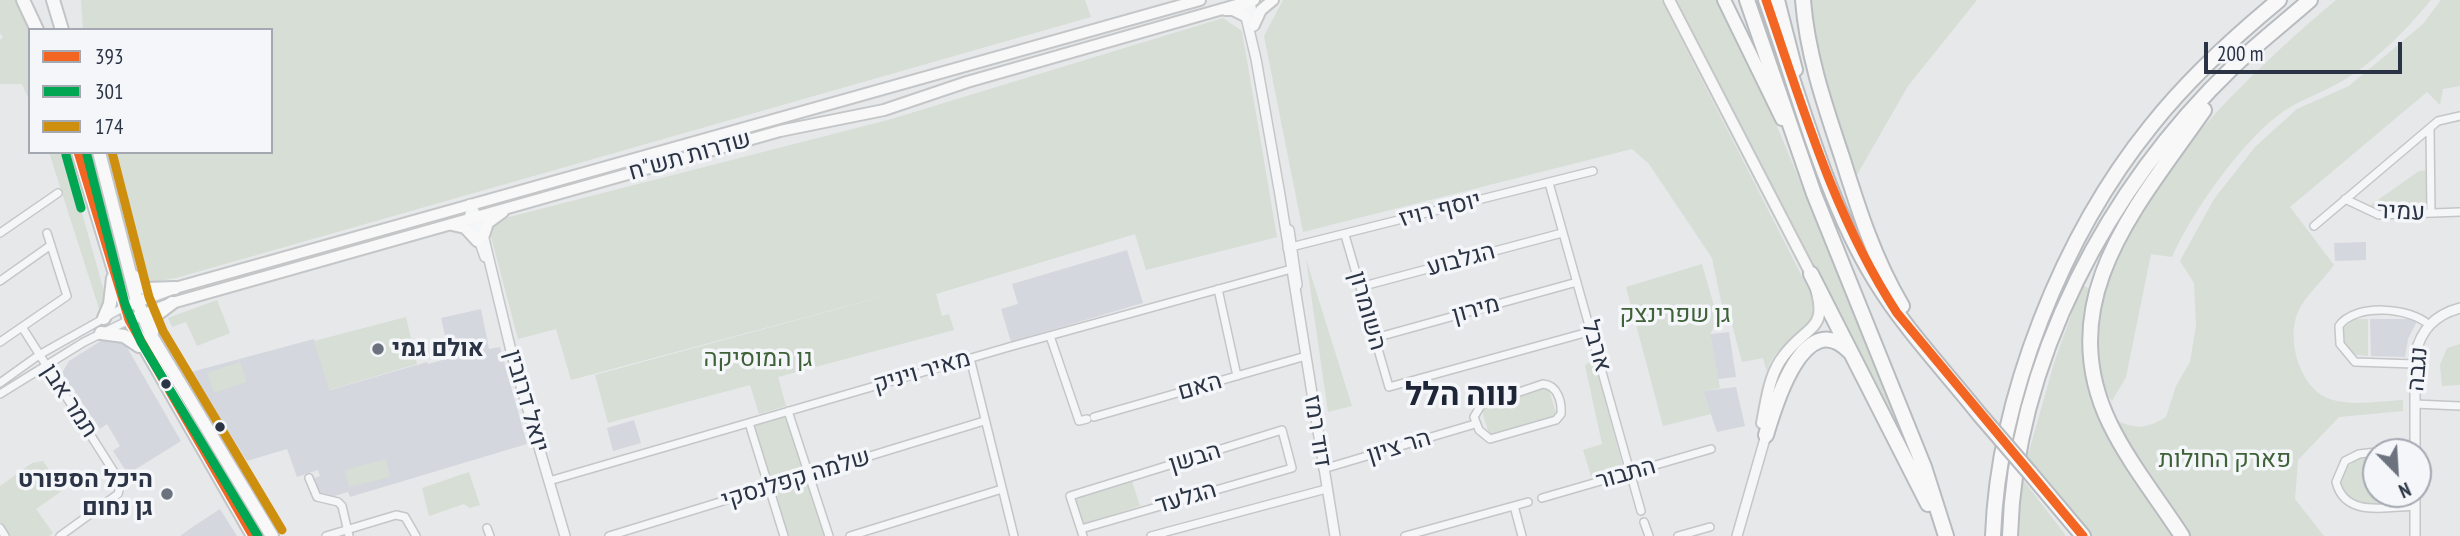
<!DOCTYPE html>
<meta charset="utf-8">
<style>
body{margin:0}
#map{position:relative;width:2460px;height:536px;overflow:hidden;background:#e6e8ea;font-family:"PT Sans Narrow",sans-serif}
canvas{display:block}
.legend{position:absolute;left:28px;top:28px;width:245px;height:126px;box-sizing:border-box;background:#f4f6f9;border:2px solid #a4a8b1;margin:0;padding:9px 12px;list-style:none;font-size:21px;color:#2b3445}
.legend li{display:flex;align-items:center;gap:14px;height:35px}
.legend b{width:35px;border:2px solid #a4a8b1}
.north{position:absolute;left:2362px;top:438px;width:70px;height:70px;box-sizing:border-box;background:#f4f6f9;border:2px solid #a4a8b1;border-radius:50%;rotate:156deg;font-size:19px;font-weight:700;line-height:28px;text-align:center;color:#2b3445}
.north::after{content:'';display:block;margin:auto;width:24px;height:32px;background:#6c737f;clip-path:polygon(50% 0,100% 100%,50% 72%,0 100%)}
.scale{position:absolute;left:2204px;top:42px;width:198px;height:32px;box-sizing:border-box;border:4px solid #2b3445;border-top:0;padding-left:9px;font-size:21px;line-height:24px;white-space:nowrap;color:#2b3445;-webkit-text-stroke:5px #f4f6f9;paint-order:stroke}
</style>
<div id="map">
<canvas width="2460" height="536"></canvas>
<ul class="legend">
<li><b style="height:9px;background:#f26522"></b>393</li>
<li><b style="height:9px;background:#00a651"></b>301</li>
<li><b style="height:9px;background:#ce8f0e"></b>174</li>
</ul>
<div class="north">N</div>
<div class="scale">200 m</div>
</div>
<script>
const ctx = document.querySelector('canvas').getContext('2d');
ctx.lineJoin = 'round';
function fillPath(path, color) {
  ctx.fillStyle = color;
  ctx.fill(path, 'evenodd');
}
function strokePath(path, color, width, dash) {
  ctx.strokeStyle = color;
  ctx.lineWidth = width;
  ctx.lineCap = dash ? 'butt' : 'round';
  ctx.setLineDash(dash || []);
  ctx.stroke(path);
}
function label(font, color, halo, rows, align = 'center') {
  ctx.font = font + ' "PT Sans Narrow",Heebo,sans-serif';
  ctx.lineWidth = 7;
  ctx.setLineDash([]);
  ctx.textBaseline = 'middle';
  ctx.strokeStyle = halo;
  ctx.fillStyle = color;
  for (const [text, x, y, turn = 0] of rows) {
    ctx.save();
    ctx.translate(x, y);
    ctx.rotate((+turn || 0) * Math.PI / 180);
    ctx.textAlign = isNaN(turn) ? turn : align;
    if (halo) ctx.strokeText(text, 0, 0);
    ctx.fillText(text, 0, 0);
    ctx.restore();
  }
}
const built = new Path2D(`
 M2366 242V260L2335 261 2334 243Z
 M1127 250 1143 303 1011 342 1001 309 1018 304 1012 284Z
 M481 309 489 349 500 347 527 444 350 497 348 492 327 498 320 496 314 483 315 478 320 476 318 470 297 477 287 449 247 461 191 372 314 339 330 390 427 362 428 364 450 358 441 318Z
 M2370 319H2418L2408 339 2405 357 2371 356Z
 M1729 332 1736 377 1718 379 1710 334Z
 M104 339 125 344 181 441 128 474 113 451 120 446 107 424 100 429 62 373 69 361Z
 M1736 387 1745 426 1717 432 1703 391Z
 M634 420 641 443 613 451 607 428Z
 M220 509 237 536H180L191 528Z`);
const green = new Path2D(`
 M0 0H17L31 30 30 102 22 84H0V40L3 37 0 33Z
 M81 0H1085L1091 17 176 278 147 283 133 259 107 152H271V30H83Z
 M1283 0H1661L1811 294C1823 340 1775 335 1767 372L1763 358 1742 362 1731 321 1723 310 1712 258 1649 164 1632 149 1303 232 1264 36Z
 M1677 0H1717L1764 95 1904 431 1899 433Z
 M1808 0H1977L1908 86 1854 180 1824 82Z
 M2336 0H2431C2407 29 2377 60 2344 80 2323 93 2297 100 2277 116 2238 147 2192 212 2172 257L2151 254 2126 377 2112 401C2028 274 2249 73 2336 0Z
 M2441 0H2460V86L2443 89 2440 105 2427 92 2290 207 2334 265C2323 280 2305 296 2298 312 2286 338 2299 386 2327 398 2349 407 2380 401 2403 400V411L2339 417 2298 460 2295 499 2324 536H2187L2113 419C2135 429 2145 430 2166 417L2176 386 2190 362 2196 325 2194 283 2180 261 2214 199 2255 147 2297 109 2349 86 2423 24Z
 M1223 18 1242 31 1277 237 1146 270 1135 234 936 294 942 316 949 314 954 330 778 377 786 406 759 414 750 385 608 423 595 375 933 283 571 380 556 329 518 339 489 229 509 217 888 120Z
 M49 152H65L105 295 101 315Z
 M2428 170V204L2368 207 2419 171Z
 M1306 259 1352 406 1328 412Z
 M1702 264 1718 320 1710 334 1720 388 1703 391 1711 414 1663 426 1626 287Z
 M2082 285 2090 289C2068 399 2116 450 2175 536H2087L2026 462 2054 363Z
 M217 300 230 333 197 346 186 322 172 327 168 318Z
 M406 317 417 364 329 390 314 341Z
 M2355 319H2368V356L2350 354 2343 342 2344 327Z
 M2460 344V385L2442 386 2440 365 2447 348Z
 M1594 360 1623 467 1591 476 1583 450 1602 444 1585 365Z
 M240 362 247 382 214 393 207 373Z
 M1548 387 1557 416 1490 437 1481 408Z
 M787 415 805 474 771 484 754 425Z
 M2361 457 2373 458 2377 505H2359L2346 498 2339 482 2342 470Z
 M386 459 390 477 349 487 345 470Z
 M43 461 63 490 36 509 53 533 49 536H9L0 522V486L32 463Z
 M469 472 480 505 470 508 464 504 429 516 422 488Z
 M2020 476 2064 533 2065 536H2015Z
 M808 480 826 536H787L773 491Z
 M1132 481 1140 506 1084 524 1076 499Z`);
const minor = new Path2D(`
 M2430 128 2431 213
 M1549 183 1641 511
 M2345 199 2379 215 2460 212
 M2314 226 2438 121 2460 116
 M0 233 58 193
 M1345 235 1389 387 1592 331
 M1287 248 1593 171
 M0 281 51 245
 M1360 287 1562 233
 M1218 289 1237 376
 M22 327 121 483 118 494 60 536
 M1050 336 1079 421 1087 419
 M1375 338 1577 282
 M0 342 67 296 47 233
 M970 358 1014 536
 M2414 364 2355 362 2340 344 2339 326C2355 303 2410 307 2429 325
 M0 383 39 355 124 307
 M1543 384C1557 385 1562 401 1561 414L1556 420 1490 439 1479 430 1474 417 1481 405Z
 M0 394 84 342 129 320
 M2415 404 2460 406
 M788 411 829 536
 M1094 417 1306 356
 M749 423 784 536
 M2376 452 2359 454 2345 461 2336 482C2345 518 2386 507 2415 506
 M2377 452 2415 450
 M1323 469 1475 424
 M309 478 317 497 338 502 342 506 349 536
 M549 481 1009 347 1295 268
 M1542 498 1711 449
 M1514 506 1522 536
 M1644 522 1649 536
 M0 528 5 536
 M487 528 490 536
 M1081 529 1292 468 1282 430 1070 496 1083 536
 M326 536 396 515 405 517 416 536
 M609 536 984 421
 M850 536 1002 489
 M1151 536 1326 489
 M1405 536 1528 502
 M1678 536 1710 527`);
const tertiary = new Path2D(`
 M1242 0 1256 59 1280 195 1335 536
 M1250 0 1254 26
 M470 204 480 222 512 355 565 536
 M470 214 485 257
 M1289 230 1297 285
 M2415 452V355C2421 330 2434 315 2460 308
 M2415 494V536
 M1737 536 1766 435`);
const secondary = new Path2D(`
 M1669 0 1811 274C1834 335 1806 321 1780 361 1769 378 1766 403 1762 423
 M1225 10H1233L1245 16
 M1254 25 1261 10 1273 0
 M452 225 465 228 477 241
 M484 235 488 223 503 212
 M132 304 175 288 1200 0
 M129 320 172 303 780 131 884 110 967 82 1254 0`);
const primary = new Path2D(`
 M23 0 37 30
 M53 0 62 30
 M78 152 129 320 253 536
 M99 152 137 301 152 337 272 536
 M133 276 146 289 175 288
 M104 318 110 304 113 278
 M101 333 124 336 139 346
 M152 333V318L172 303`);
const trunk = new Path2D(`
 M1724 0 1782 119
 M1778 0 1796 70`);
const motorway = new Path2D(`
 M1747 0 1814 194 1924 467 1946 536
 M1766 0C1798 90 1825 199 1875 280 1904 328 1945 371 1980 415
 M1803 0C1807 54 1825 106 1842 157 1858 208 1874 259 1902 306
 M1811 274 1928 504
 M1766 435C1774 408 1804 304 1850 352
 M2030 473 2083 536
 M1993 536C1998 397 2063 235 2151 126 2188 79 2233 38 2279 0
 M2010 536C2015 360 2109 186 2234 66 2258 43 2285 22 2310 0
 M2182 536C2158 499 2129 463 2110 424 2050 300 2138 205 2204 110`);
const motorwayBridge = new Path2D(`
 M1980 415 2030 473`);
const bus1 = new Path2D(`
 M1766 0C1803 108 1834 216 1897 313L2083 536
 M78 152 129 320 253 536`);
const bus2 = new Path2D(`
 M66 155 81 208
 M87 155 125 304 141 342 258 536`);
const bus3 = new Path2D(`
 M112 152 149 297 163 331 282 530`);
const markers = [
 [378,349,7,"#6c737f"],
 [166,384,6,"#2b3445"],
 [220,427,6,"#2b3445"],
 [167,494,7,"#6c737f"]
];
const streetNames = [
 ["שדרות תש\"ח",690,156,-16],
 ["יוסף רויז",1440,210,-14],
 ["עמיר",2401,212,2],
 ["הגלבוע",1461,260,-15],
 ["מירון",1476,310,-15],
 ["השומרון",1367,311,74],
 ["ארבל",1596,346,74],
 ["נגבה",2418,369,-85],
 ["מאיר ויניק",922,372,-16],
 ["האם",1200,387,-16],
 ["תמר אבן",69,401,57],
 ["יואל דרובין",526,401,74],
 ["דוד רמז",1317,431,81],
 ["הר ציון",1399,447,-17],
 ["הבשן",1195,458,-17],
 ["התבור",1626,474,-16],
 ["שלמה קפלנסקי",796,479,-17],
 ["הגלעד",1186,498,-16]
];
const parkNames = [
 ["גן שפרינצק",1675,315],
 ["גן המוסיקה",758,359],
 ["פארק החולות",2225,460]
];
const poiNames = [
 ["אולם גמי",392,349],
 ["היכל הספורט",153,480,"right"],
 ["גן נחום",153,508,"right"]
];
const districtNames = [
 ["נווה הלל",1462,396]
];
fillPath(built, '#d4d7dd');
fillPath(green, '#d6ded6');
strokePath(minor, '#c4c6c8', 10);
strokePath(tertiary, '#c4c6c8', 12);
strokePath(secondary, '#c4c6c8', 14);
strokePath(primary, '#c2c5c8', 16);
strokePath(trunk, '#b8bbbf', 16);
strokePath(motorway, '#b8bbbf', 18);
strokePath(minor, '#f5f6f7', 7);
strokePath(tertiary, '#f5f6f7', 9);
strokePath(secondary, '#f8f8f8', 10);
strokePath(primary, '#f8f8f8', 12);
strokePath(trunk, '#f8f8f8', 12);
strokePath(motorway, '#f8f8f8', 14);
strokePath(motorwayBridge, '#b8bbbf', 18, []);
strokePath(motorwayBridge, '#f8f8f8', 14);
strokePath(bus1, '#f26522', 9);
strokePath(bus2, '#00a651', 9);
strokePath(bus3, '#ce8f0e', 9);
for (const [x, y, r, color] of markers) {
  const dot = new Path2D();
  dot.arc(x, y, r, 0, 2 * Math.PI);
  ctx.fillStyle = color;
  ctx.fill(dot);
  strokePath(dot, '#f4f6f9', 2.5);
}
label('24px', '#2b3445', '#f4f6f9', streetNames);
label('24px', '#3f6138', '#f4f6f9', parkNames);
label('bold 24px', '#2b3445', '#f4f6f9', poiNames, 'left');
label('bold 32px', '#1d2536', '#f4f6f9', districtNames);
</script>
